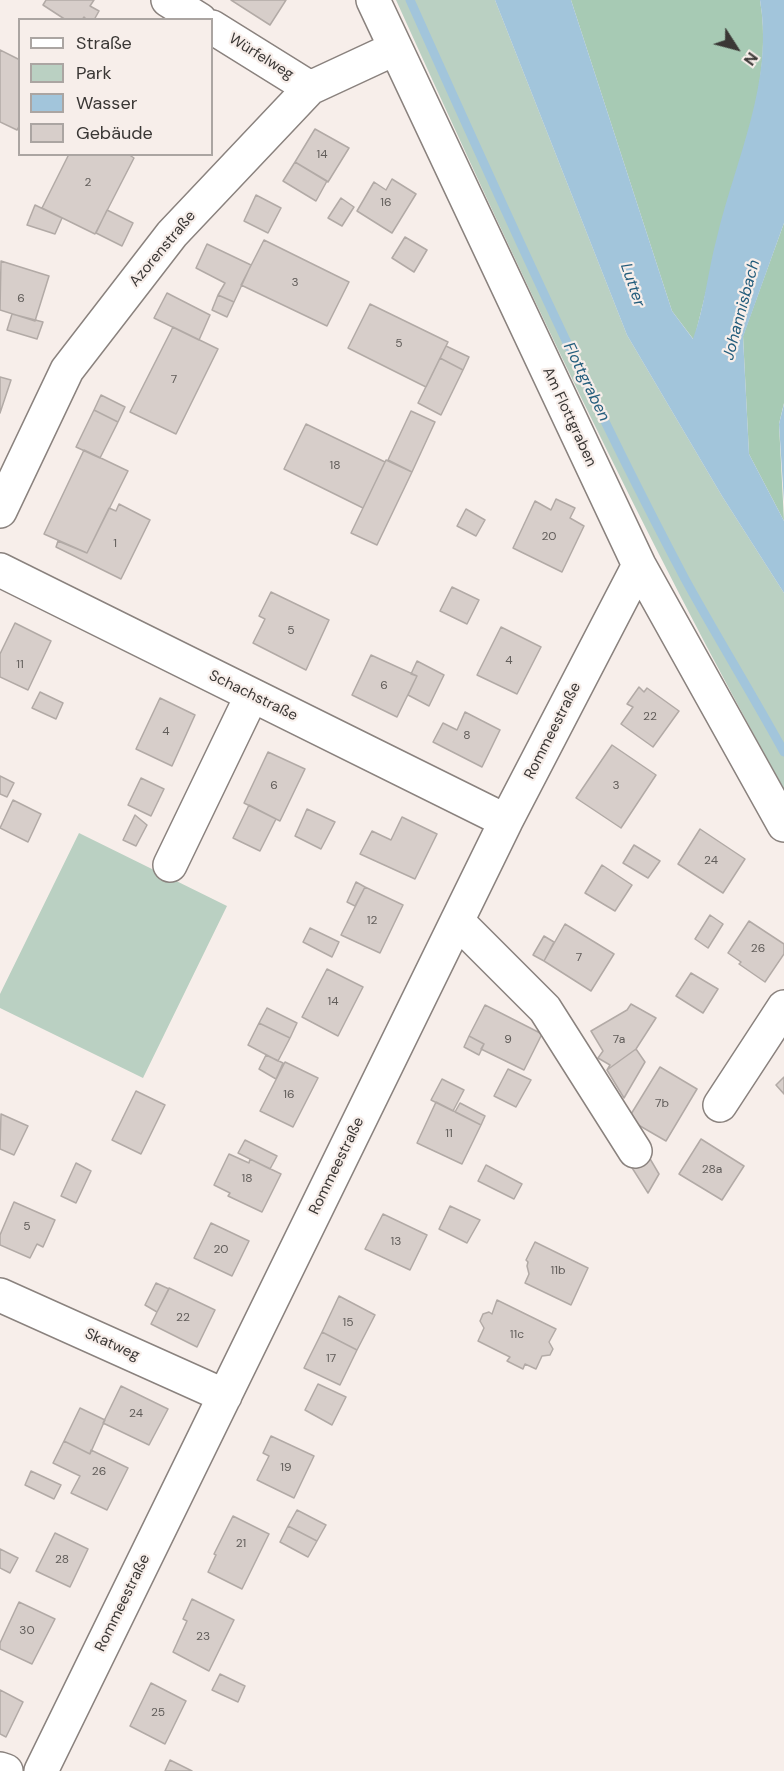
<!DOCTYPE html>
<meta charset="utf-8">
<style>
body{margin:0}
#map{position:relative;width:784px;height:1771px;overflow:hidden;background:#f7eeea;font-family:"DM Sans",sans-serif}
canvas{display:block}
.legend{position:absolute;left:18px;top:18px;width:195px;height:138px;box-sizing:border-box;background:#f7eeea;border:2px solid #aba5a2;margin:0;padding:8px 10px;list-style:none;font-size:18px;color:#3a3735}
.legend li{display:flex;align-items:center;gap:12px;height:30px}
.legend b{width:30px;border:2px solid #aba5a2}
.north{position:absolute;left:706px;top:18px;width:60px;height:60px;-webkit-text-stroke:4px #f7eeea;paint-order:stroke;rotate:126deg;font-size:16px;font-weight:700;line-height:24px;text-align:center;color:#3a3735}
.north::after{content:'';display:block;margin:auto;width:21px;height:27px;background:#3a3735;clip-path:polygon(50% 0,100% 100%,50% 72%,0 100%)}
</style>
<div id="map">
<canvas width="784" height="1771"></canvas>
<ul class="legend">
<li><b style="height:8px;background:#fff"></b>Straße</li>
<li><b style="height:16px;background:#bad0c2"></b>Park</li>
<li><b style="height:16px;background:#a2c5db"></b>Wasser</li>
<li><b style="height:16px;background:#d7ceca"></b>Gebäude</li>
</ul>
<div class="north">N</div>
</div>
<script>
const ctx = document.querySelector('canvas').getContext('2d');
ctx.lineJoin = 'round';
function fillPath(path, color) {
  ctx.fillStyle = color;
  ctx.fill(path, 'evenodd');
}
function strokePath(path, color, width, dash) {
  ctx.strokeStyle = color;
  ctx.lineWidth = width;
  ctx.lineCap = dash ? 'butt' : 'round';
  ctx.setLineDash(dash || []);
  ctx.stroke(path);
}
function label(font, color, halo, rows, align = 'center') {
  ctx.font = font + ' "DM Sans",sans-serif';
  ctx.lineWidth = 4.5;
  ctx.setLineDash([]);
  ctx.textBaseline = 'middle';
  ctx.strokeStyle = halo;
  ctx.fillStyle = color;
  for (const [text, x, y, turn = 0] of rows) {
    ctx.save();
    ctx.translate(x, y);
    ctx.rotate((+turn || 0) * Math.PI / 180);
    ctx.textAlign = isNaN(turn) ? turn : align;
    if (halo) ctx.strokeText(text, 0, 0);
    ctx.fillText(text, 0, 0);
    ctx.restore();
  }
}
const green = new Path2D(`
 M396 0H495L627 335 722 496 784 593V789C641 533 517 267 396 0Z
 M79 833 227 906 143 1078 0 1008V994Z`);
const forest = new Path2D(`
 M571 0H760C772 70 747 140 728 207 716 251 705 295 694 340L672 311Z
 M784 223V403L779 424 784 521 749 454 743 336Z`);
const water = new Path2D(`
 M495 0H571L672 311 693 339C705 306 708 270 717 237 736 158 774 82 760 0H784V223L743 337 749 454 784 521V593L722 496 627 335Z
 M784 404V502L779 424Z`);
const stream = new Path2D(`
 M410 0C498 195 585 390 685 579 717 637 752 694 784 752`);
const building = new Path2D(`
 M46 0H94L90 6 99 11 94 20H87L84 17 82 20H66L43 5Z
 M231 0H286L270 25Z
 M0 50 20 60V125L17 130 0 122Z
 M315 129 349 148 328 182 295 162Z
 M69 154H128L134 158 95 234 42 208Z
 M295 162 327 181 316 201 283 181Z
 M392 179 416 194 392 233 357 211 374 182 386 190Z
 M256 195 281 208 268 233 244 221Z
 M341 198 354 207 342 226 328 218Z
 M35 205 62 218 55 234 27 225Z
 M107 210 133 223 122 246 96 233Z
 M405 237 427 250 414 272 392 258Z
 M264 240 349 282 327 326 241 285Z
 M207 244 251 265 234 302 218 295 225 283 196 268Z
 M1 261 49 276 35 321 0 310Z
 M167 293 210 315 199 340 154 318Z
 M218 295 234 302 227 317 212 310Z
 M370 304 448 342 426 387 348 348Z
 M12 314 43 322 37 339 7 330Z
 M173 327 218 349 176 434 130 412Z
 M446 346 469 357 463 370 440 358Z
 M440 358 463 370 441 415 418 403Z
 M0 377 11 380 0 413Z
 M101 395 125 407 118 422 94 410Z
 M94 410 118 422 100 458 76 447Z
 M411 411 435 422 412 472 388 460Z
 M306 424 385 462 363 508 284 469Z
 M84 450 128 471 87 553 44 534Z
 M386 460 412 472 377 545 351 533Z
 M556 499 575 508 570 518 584 526 562 572 513 548 535 501 551 510Z
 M119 504 150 520 121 579 56 547 58 541 87 553 109 508 116 511Z
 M466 509 485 520 476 536 457 526Z
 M452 587 479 600 467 624 440 611Z
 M271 592 329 620 306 670 253 643 265 619 259 616Z
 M15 623 51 641 28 690 0 677V654Z
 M501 627 541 647 517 694 477 675Z
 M371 655 417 676 397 717 352 695Z
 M417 661 444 675 429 706 408 695 417 676 411 674Z
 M639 687 644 692 647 688 679 711 653 747 621 724 633 707 627 704Z
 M40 692 63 703 56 719 32 708Z
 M160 698 195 715 172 766 136 749Z
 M465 712 500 730 482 767 433 742 443 723 457 730Z
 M612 745 656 775 621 828 576 798Z
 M268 752 305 769 280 821 244 803Z
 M0 776 14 783 7 797 0 794Z
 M141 778 164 789 151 816 128 805Z
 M13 800 41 814 28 842 0 828Z
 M249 805 276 819 260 851 233 838Z
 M307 809 335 822 321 849 295 836Z
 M135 815 147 825 136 846 123 840Z
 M402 817 437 834 415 879 360 854 372 831 391 840Z
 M700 829 745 859 723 893 678 864Z
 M634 845 660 861 648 878 623 863Z
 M602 865 632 885 615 911 585 893Z
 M356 882 365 887 355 906 347 902Z
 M365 887 403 905 380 953 341 935Z
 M710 915 723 924 708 948 695 939Z
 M749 921 784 944V954L765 982 739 964 741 962 728 953Z
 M565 924 614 954 591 991 544 961Z
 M310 928 339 942 332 957 303 942Z
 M544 936 554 942 544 961 533 955Z
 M327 969 363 987 338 1036 302 1017Z
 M691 973 718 989 703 1013 676 996Z
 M631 1004 656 1018 636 1049 607 1070 610 1065 598 1058 603 1051 591 1031 627 1010Z
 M485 1005 542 1034 524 1070 481 1049 484 1044 469 1036Z
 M267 1008 297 1023 290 1038 259 1023Z
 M259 1023 290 1038 278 1061 248 1045Z
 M469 1036 484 1044 479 1055 464 1047Z
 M636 1049 645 1062 624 1098 607 1070Z
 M266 1055 283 1063 276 1079 259 1069Z
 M285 1062 318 1078 293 1127 260 1111Z
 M660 1067 697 1089 666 1141 628 1119Z
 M508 1069 531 1080 516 1107 494 1096Z
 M784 1077V1094L776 1085Z
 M442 1079 464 1090 453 1111 431 1100Z
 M136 1091 165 1105 141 1154 112 1140Z
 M436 1102 481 1125 462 1164 417 1143Z
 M460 1103 485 1116 481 1125 455 1112Z
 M1 1114 28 1126 14 1155 0 1149Z
 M701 1139 744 1166 722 1200 679 1174Z
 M245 1140 277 1156 270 1169 238 1153Z
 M646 1152 659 1174 648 1193 629 1163Z
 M229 1154 249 1163 250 1159 281 1174 262 1212 228 1196 230 1193 214 1185Z
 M76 1163 91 1171 76 1203 61 1196Z
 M486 1165 522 1184 514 1199 478 1181Z
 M14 1202 55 1220 43 1247 37 1244 30 1258 0 1245V1235Z
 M450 1206 480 1220 467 1243 439 1229Z
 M383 1214 427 1235 410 1270 365 1249Z
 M211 1223 249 1241 232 1276 194 1258Z
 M535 1242 588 1268 571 1305 525 1283 529 1274 527 1266 528 1262 526 1260Z
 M156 1283 169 1289 157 1312 145 1305Z
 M169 1288 215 1310 197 1347 151 1324Z
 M339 1296 375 1315 357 1350 322 1332Z
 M497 1300 556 1329 549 1342 553 1349 550 1355 542 1356 536 1369 525 1364 523 1369 507 1361 510 1357 478 1341 484 1328 480 1321 483 1314 489 1312 492 1314Z
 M322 1332 357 1350 340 1385 304 1368Z
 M318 1384 346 1397 332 1425 305 1410Z
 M121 1386 168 1409 149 1445 103 1423Z
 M80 1408 105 1420 90 1454 64 1441Z
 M271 1436 314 1456 294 1498 257 1480 269 1456 263 1453Z
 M64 1441 90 1454 91 1450 128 1468 107 1510 71 1493 80 1476 53 1463Z
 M31 1471 61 1485 54 1499 25 1485Z
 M297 1510 326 1525 317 1541 288 1526Z
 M233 1516 269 1534 242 1589 208 1572 216 1555 214 1554Z
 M288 1526 317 1541 308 1557 280 1542Z
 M55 1533 88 1549 70 1587 36 1571Z
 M0 1549 18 1558 10 1573 0 1568Z
 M192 1599 234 1620 209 1671 173 1652 187 1621 183 1619Z
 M19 1602 55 1619 32 1664 0 1649V1643Z
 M220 1674 245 1686 238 1702 212 1690Z
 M151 1683 186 1701 165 1744 130 1726Z
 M0 1690 23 1702 6 1737 0 1734Z
 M170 1760 192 1771H165Z`);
const minor = new Path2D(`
 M168 0 200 20
 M373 0 639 565 784 825
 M212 27 310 88
 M0 511 67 370 172 234 310 88 394 49
 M0 570 506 821
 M170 865 252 695
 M457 921 545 1009 635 1151
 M720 1105 784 1007
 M0 1295 225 1396
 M0 1769 6 1771
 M41 1771 506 821 639 565`);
const numberNames = [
 ["14",322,155],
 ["2",88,183],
 ["16",386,203],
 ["3",295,283],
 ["6",21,299],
 ["5",399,344],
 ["7",174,380],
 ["18",335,466],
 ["20",549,537],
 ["1",115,544],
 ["5",291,631],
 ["4",509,661],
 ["11",20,665],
 ["6",384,686],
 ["22",650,717],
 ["4",166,732],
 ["8",467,736],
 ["6",274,786],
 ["3",616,786],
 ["24",711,861],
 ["12",372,921],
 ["26",758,949],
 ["7",579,958],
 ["14",333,1002],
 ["9",508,1040],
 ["7a",619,1040],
 ["16",289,1095],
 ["7b",662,1104],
 ["11",449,1134],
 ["28a",712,1170],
 ["18",247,1179],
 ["5",27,1227],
 ["13",396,1242],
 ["20",221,1250],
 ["11b",558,1271],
 ["22",183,1318],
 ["15",348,1323],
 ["11c",517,1335],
 ["17",331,1359],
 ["24",136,1414],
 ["19",286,1468],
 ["26",99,1472],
 ["21",241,1544],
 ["28",62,1560],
 ["30",27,1631],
 ["23",203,1637],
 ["25",158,1713]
];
const streetNames = [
 ["Würfelweg",261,57,32],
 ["Azorenstraße",163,249,-50],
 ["Am Flottgraben",569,417,65],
 ["Schachstraße",253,696,26],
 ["Rommeestraße",553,731,-63],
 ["Rommeestraße",337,1166,-64],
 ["Skatweg",112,1345,24],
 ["Rommeestraße",123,1603,-64]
];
const waterNames = [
 ["Lutter",632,285,71],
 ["Johannisbach",742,310,-75],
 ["Flottgraben",586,382,64]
];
fillPath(green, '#bad0c2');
fillPath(forest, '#a7cab4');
fillPath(water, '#a2c5db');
strokePath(stream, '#a2c5db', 9);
fillPath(building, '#d7ceca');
strokePath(building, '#b2aaa6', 1.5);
strokePath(minor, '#8a827e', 36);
strokePath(minor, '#fff', 33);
label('12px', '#615d5a', null, numberNames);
label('15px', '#3a3735', '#f7eeea', streetNames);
label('italic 16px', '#235d7c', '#f7eeea', waterNames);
</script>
